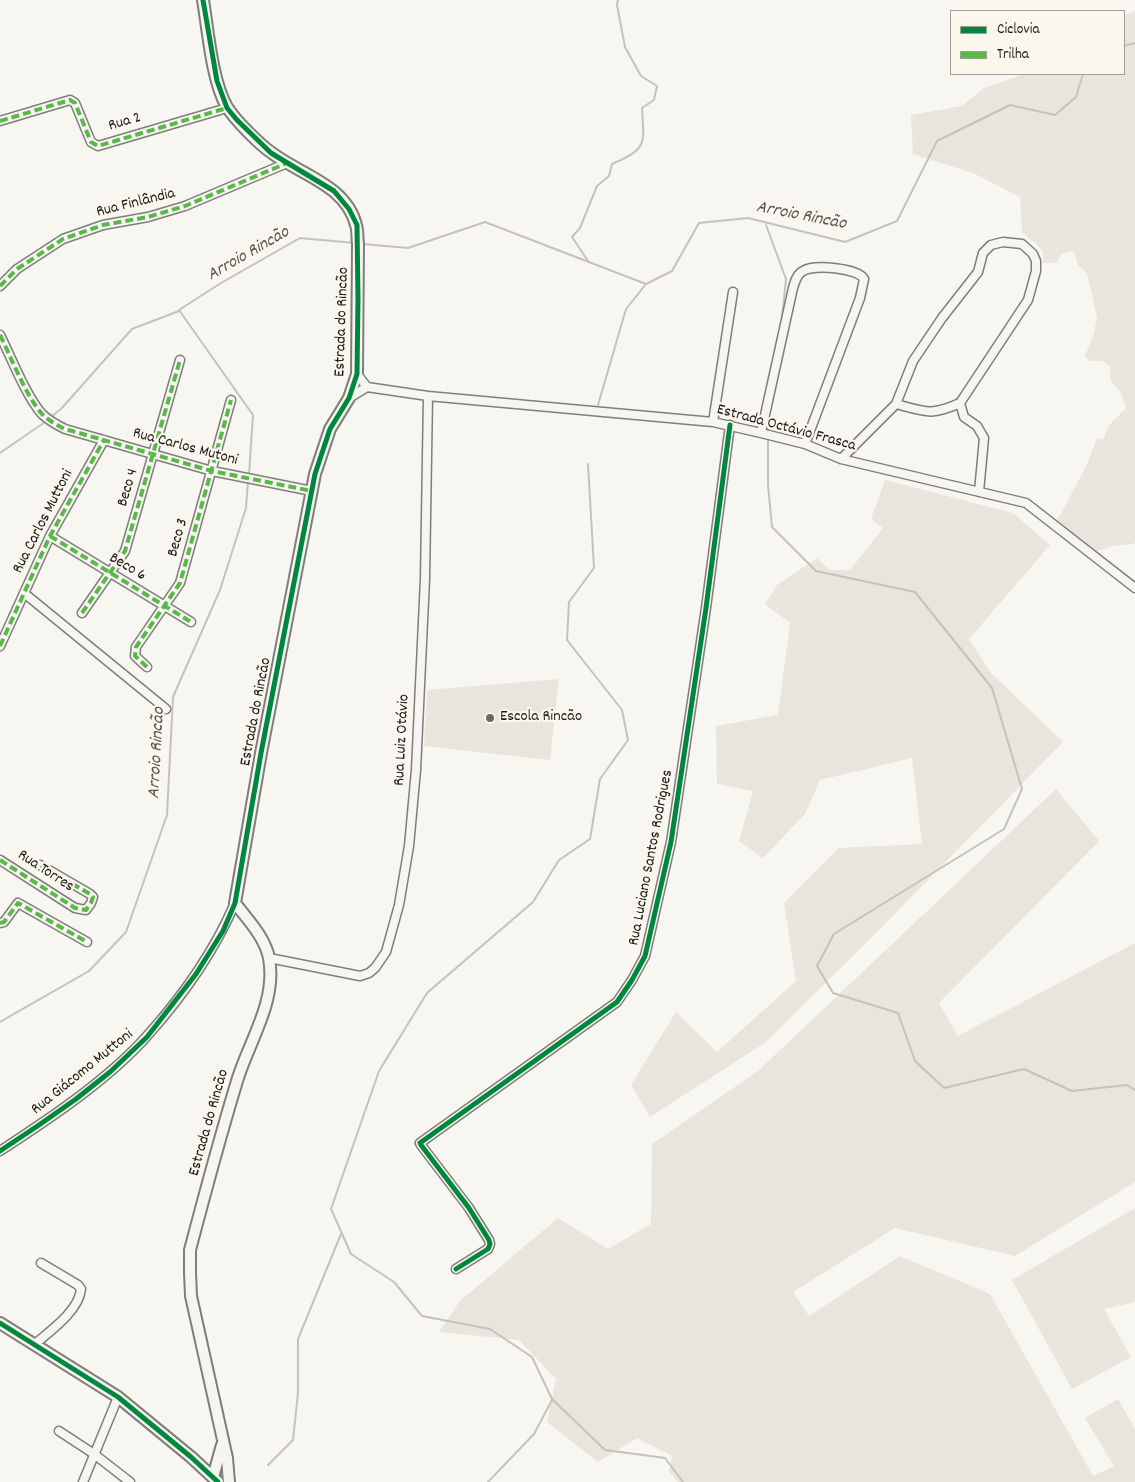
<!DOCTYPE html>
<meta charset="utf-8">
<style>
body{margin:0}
#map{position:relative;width:1135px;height:1482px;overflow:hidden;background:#f8f6f0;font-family:Dekko,sans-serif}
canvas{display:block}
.legend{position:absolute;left:950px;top:10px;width:175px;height:65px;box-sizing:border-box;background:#fbf7ec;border:1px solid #a29f99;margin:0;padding:6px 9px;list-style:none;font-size:15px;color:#1c1c1c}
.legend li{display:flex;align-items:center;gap:10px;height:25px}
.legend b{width:25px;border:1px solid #a29f99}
</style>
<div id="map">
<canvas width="1135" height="1482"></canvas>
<ul class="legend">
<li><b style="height:6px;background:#00873e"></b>Ciclovia</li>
<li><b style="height:6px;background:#58b947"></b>Trilha</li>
</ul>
</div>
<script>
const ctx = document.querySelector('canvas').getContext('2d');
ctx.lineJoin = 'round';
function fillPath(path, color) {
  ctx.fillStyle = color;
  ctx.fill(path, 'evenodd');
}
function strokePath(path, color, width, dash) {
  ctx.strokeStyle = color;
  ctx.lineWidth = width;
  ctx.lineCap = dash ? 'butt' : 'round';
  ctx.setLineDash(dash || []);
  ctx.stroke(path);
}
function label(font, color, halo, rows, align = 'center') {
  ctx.font = font + ' Dekko,sans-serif';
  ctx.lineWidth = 4.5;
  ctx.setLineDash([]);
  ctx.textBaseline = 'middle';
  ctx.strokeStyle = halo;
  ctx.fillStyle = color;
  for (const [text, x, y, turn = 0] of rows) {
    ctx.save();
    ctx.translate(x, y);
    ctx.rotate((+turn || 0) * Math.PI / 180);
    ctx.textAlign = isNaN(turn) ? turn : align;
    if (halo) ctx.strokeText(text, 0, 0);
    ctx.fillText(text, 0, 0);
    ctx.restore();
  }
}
const built = new Path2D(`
 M1135 11V543L1132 544 1112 546 1096 552 1056 521 1062 512 1087 464 1097 438 1103 440 1109 425 1126 408 1121 393 1111 381 1110 367 1103 361H1090L1085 356 1093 336 1097 318 1087 273 1078 265 1074 251 1062 253 1056 263H1043V252L1036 244 1022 232 1020 197 973 173 913 154 911 115 962 106 984 88 1024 74H1124V16Z
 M885 480 1013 513 1050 545 969 639 990 672 1063 742 881 928 766 1042 650 1117 631 1085 676 1012 717 1052 796 981 784 903 839 848 922 844 912 758 820 780 805 814 763 858 739 841 753 791 717 784 716 726 778 715 790 623 765 604 777 585 817 558 830 570H850L883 528 871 519Z
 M559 679 550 760 424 746 427 690Z
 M1056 789 1099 841 939 1003 958 1036 1135 943V1182L1015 1256 895 1228 793 1292 809 1316 900 1256 990 1294 1093 1476 1114 1466 1085 1418 1118 1399 1135 1429V1482H678L669 1472 672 1456 637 1438 598 1462 547 1422 556 1379 519 1340 439 1332 460 1301 558 1218 608 1249 651 1224 652 1144 758 1071Z
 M1135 1208V1302L1104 1309 1131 1357 1072 1389 1012 1280Z`);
const stream = new Path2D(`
 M1124 46 1135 43
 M766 225 786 279 782 319
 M363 244 408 248 485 222 646 284 672 271 699 223 748 218 845 242 897 221 937 141 1010 105 1055 115 1076 97 1083 74
 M588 261 572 237 580 228 597 186 609 176 612 164C648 148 644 145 642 108L654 100 657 86 641 76 625 47 617 5 618 0
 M598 405 626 309 646 284
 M51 417 61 409 132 329 179 311
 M768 420V433
 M768 437V485L772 527 816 571 915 592 992 688 1022 789 1004 829 834 934 817 966 833 993 898 1013 915 1061 944 1088 1024 1069 1072 1091 1127 1085 1135 1090
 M0 453 45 422
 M588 464 594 568 569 602 567 640 622 710 628 740 600 779 590 839 559 860 533 902 427 993 379 1071 331 1209 351 1254 394 1282 422 1316 490 1329 532 1357 552 1399 605 1450 665 1458 683 1482
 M249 475 253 415 179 310 221 283 300 238 355 243
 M0 1022 89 971 126 932 167 815 173 697 220 590 246 508 248 480
 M268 1465 293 1440 298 1393V1339L341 1234
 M488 1482 534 1434 552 1400`);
const street = new Path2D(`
 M0 121 70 100 75 103 91 142 98 146 227 108
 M0 286 17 269 63 239 103 225 148 217 185 206 287 163
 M0 335C11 357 26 396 42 414 49 421 57 425 65 429L212 471 312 491
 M357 374 367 387 428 396 713 422 761 433 805 444 841 459 1026 503 1135 588
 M349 398 367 387
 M896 404C926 412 931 416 960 403
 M713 422 733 292
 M761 433 793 288C795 281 797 274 803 271 814 264 858 268 864 279L860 298 805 444
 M841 459 896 404 913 361 942 318 978 272 983 253 991 245 1003 242 1022 244 1033 254 1036 261V271L1028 300 960 403 964 417 977 426 984 438 979 492
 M50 536 191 622
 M24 593 166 709
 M82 613 125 551 180 360
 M0 646 50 536 104 440
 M147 667 135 656 136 647 180 583 231 400
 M0 860 75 908 86 910 91 903 93 897 90 894 40 865
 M0 923 4 922 18 903 87 942
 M269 958 360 976 369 973 375 968 386 952 399 905 409 846 416 770 425 579 428 396
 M0 1151C49 1119 108 1080 147 1036 182 997 214 952 235 903
 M456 1269 488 1249 490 1244 489 1240 469 1208 421 1145 420 1143 617 1002 632 980 645 956 671 842 706 608 730 425
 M35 1344C50 1331 79 1311 81 1289L78 1285 41 1263
 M59 1431 94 1454 130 1482
 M83 1482 118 1397`);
const secondary = new Path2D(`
 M203 0C208 30 212 82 227 107 235 120 260 145 272 153 301 175 346 185 356 225 358 231 357 238 358 244L357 374 349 398 330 429 315 474 261 753 235 903C247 919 265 937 269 958 277 1002 249 1041 237 1081 220 1137 205 1193 190 1250V1273L191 1296 227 1458 229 1482
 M0 1323 118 1397 191 1457 218 1482
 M213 1477 222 1445`);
const quiet = new Path2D(`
 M0 121 70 100 75 103 91 142 98 146 227 108
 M0 286 17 269 63 239 103 225 148 217 185 206 287 163
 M0 335C11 357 26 396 42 414 49 421 57 425 65 429L212 471 312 491
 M50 536 191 622
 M82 613 125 551 180 360
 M0 646 50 536 104 440
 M147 667 135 656 136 647 180 583 231 400
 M0 860 75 908 86 910 91 903 93 897 90 894 40 865
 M0 923 4 922 18 903 87 942`);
const cycleway = new Path2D(`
 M0 1151 39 1125 76 1099 110 1072 147 1037 196 974 223 931 235 903 261 753 315 474 330 429 349 398 357 374 358 299 357 225 349 209 334 191 271 153 237 120 227 108 217 81 203 0
 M456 1269 488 1249 490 1244 489 1240 469 1208 421 1145 420 1143 617 1002 632 980 645 956 671 842 706 608 730 425
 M0 1323 118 1397 191 1457 218 1482`);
const markers = [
 [490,718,5,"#696866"]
];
const streetNames = [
 ["Rua 2",125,123,-16],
 ["Rua Finlândia",136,204,-14],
 ["Estrada do Rincão",343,322,-88],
 ["Estrada Octávio Frasca",786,429,15],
 ["Rua Carlos Mutoni",185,448,15],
 ["Beco 4",129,488,-73],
 ["Rua Carlos Muttoni",44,522,-63],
 ["Beco 3",179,538,-74],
 ["Beco 6",127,568,31],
 ["Estrada do Rincão",257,712,-79],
 ["Rua Luiz Otávio",403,740,-87],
 ["Rua Luciano Santos Rodrigues",652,858,-79],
 ["Rua Torres",45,872,33],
 ["Rua Giácomo Muttoni",83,1073,-39],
 ["Estrada do Rincão",210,1123,-74]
];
const poiNames = [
 ["Escola Rincão",500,718]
];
const waterNames = [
 ["Arroio Rincão",801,217,11],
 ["Arroio Rincão",249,255,-30],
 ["Arroio Rincão",158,753,-87]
];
fillPath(built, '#e8e5dd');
strokePath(stream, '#c5c2bc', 2);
strokePath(street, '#7f7e7b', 11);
strokePath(secondary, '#7f7e7b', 14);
strokePath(street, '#f6f5f1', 8);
strokePath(secondary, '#f6f5f1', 10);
strokePath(quiet, '#58b947', 4, [8, 4]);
strokePath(cycleway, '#00873e', 5);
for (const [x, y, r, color] of markers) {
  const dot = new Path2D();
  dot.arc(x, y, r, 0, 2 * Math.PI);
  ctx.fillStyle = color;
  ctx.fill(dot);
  strokePath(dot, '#fbf7ec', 2);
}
label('16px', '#1c1c1c', '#fbf7ec', streetNames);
label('16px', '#1c1c1c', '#fbf7ec', poiNames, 'left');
label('italic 18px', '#575653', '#fbf7ec', waterNames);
</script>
